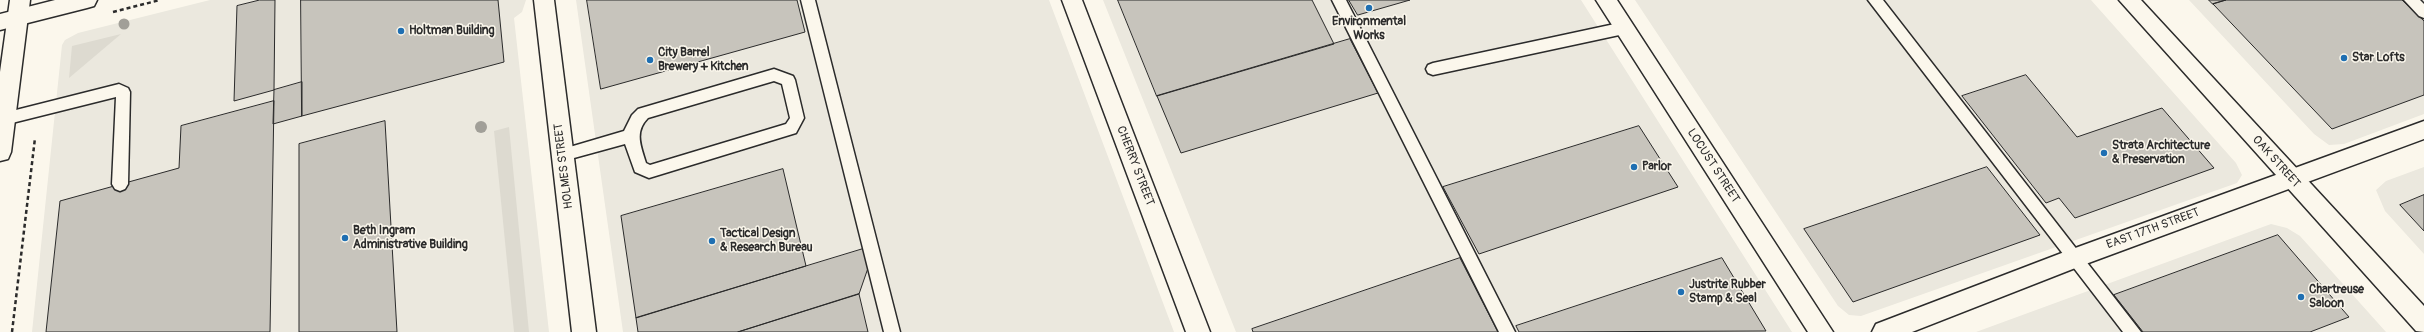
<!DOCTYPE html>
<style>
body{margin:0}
canvas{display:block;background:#fbf7ec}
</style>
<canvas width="2424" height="332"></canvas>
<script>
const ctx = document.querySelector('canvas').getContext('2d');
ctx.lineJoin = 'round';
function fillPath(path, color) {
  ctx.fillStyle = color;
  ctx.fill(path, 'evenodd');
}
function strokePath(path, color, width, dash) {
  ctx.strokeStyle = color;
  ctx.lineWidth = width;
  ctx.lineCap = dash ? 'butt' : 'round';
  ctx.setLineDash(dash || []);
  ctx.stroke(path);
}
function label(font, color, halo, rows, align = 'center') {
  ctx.font = font + ' Pangolin,sans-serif';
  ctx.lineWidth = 3;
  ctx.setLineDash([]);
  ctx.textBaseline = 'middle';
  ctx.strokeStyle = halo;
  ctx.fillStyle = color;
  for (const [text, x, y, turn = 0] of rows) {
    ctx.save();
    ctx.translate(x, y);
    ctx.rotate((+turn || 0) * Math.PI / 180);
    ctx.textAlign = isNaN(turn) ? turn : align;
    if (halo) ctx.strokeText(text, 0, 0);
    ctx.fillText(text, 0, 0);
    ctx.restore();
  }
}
const built = new Path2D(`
 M210 0H526L522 12 514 18 549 332H32L62 45 65 40 78 33Z
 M576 0H1049L1174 332H623Z
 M1103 0H1581L1792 332H1236Z
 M1635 0H2091L2236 163 2242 175 2237 183 1861 316 1849 315 1838 306Z
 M2189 0H2424V114L2344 144 2329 145 2314 134Z
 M2424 167V254L2385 211 2376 190 2386 181Z
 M2271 224 2287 228 2300 236 2386 332H1976Z`);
const green = new Path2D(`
 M121 34 69 78 72 46Z
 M509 127 529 332H514L494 131Z`);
const building = new Path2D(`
 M260 0H275L274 90 234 101 237 6Z
 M301 0H498L504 62 302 116Z
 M587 0H797L805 32 601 89Z
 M1118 0H1312L1334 44 1157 96Z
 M1349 0H1410L1358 15Z
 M2209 0H2226L2213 4Z
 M2226 0H2402L2424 21V95L2332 129 2213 4Z
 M1350 39 1378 93 1181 153 1157 96Z
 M2026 75 2077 137 2162 108 2214 168 2075 218 2059 198 2046 203 1962 96Z
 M302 82V116L273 124 274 90Z
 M274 101 270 332H46L60 201 179 168 181 126Z
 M385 121 397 332H299V144Z
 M1639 126 1678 187 1479 254 1443 187Z
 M1987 167 2040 235 1853 302 1804 229Z
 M783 169 806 266 636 318 621 216Z
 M2424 195V231L2400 205Z
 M2278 235 2349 317 2310 332H2143L2114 295Z
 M863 249 868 268 859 294 738 332H638L636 318Z
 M1460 258 1498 332H1253L1252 329Z
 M1722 258 1766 331 1519 332 1516 326Z
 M859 294 868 332H738Z`);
const path = new Path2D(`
 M113 12 160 0
 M12 332 35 138`);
const service = new Path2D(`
 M801 0H815L900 332H884Z
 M1332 0H1346L1515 332H1499Z
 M1868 0H1883L2141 332H2123Z
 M2404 0H2420L2424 4V18L2419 16Z
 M1624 22 1629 24 1631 28 1629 32 1624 34 1433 75 1428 73 1426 69 1428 65 1433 63Z
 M774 69 793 76 795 80 804 118 796 133 649 178 635 172 625 144 563 161 558 160 556 155 558 150 563 149 624 131 632 115 638 109ZM774 81 782 84 790 118 786 124 650 165 646 163C641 146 634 132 648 118Z
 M119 84 128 88 130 92 128 184 125 189 120 191 115 189 112 184 116 97 4 125 0 124V114L4 113Z`);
const minor = new Path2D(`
 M1062 0H1082L1210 332H1186Z
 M1596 0H1617L1833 332H1808Z
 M2424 121V139L2083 265 1912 332H1872L1876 324 2067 251Z`);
const tertiary = new Path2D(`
 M10 0H30L11 152 8 159 0 161V72Z
 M534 0H554L596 332H572Z`);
const secondary = new Path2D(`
 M55 0H97L94 6 87 8 0 30V14Z
 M2119 0H2141L2424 306V332L2416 331Z`);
const trees = [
 [124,24,5.5],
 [481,127,6]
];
const markers = [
 [1369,8,4,"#1f6fb2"],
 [401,31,4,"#1f6fb2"],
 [2344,58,4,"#1f6fb2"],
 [650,60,4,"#1f6fb2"],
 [2104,153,4,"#1f6fb2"],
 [1634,167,4,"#1f6fb2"],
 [345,238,4,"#1f6fb2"],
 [712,241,4,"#1f6fb2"],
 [1681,292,4,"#1f6fb2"],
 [2301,297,4,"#1f6fb2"]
];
const poiNames = [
 ["Environmental",1369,22,"center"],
 ["Works",1369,36,"center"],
 ["Holtman Building",409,31],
 ["City Barrel",658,53],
 ["Brewery + Kitchen",658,67],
 ["Star Lofts",2352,58],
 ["Strata Architecture",2112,146],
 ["& Preservation",2112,160],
 ["Parlor",1642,167],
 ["Beth Ingram",353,231],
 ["Administrative Building",353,245],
 ["Tactical Design",720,234],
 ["& Research Bureau",720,248],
 ["Justrite Rubber",1689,285],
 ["Stamp & Seal",1689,299],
 ["Chartreuse",2309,290],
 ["Saloon",2309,304]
];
const streetNames = [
 ["OAK STREET",2276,162,48],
 ["HOLMES STREET",564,166,-97],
 ["CHERRY STREET",1135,166,69],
 ["LOCUST STREET",1713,166,57],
 ["EAST 17TH STREET",2153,229,-20]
];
fillPath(built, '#ebe8de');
fillPath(green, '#dddad0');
fillPath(building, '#c7c4bc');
strokePath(building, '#2b2b2b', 1);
strokePath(service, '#2b2b2b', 3);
strokePath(minor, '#2b2b2b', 3);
strokePath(tertiary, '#2b2b2b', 3);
strokePath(secondary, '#2b2b2b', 3);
strokePath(path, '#2b2b2b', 2.5, [4, 3]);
fillPath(service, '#fbf7ec');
fillPath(minor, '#fbf7ec');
fillPath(tertiary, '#fbf7ec');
fillPath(secondary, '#fbf7ec');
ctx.fillStyle = '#a19f98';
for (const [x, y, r] of trees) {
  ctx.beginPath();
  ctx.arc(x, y, r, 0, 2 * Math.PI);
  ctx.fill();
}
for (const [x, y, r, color] of markers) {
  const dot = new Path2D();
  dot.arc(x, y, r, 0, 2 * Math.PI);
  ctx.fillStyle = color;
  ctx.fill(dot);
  strokePath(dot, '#fbf7ec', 1.5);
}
label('bold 12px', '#2b2b2b', '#fbf7ec', poiNames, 'left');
label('12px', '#2b2b2b', '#fbf7ec', streetNames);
</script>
